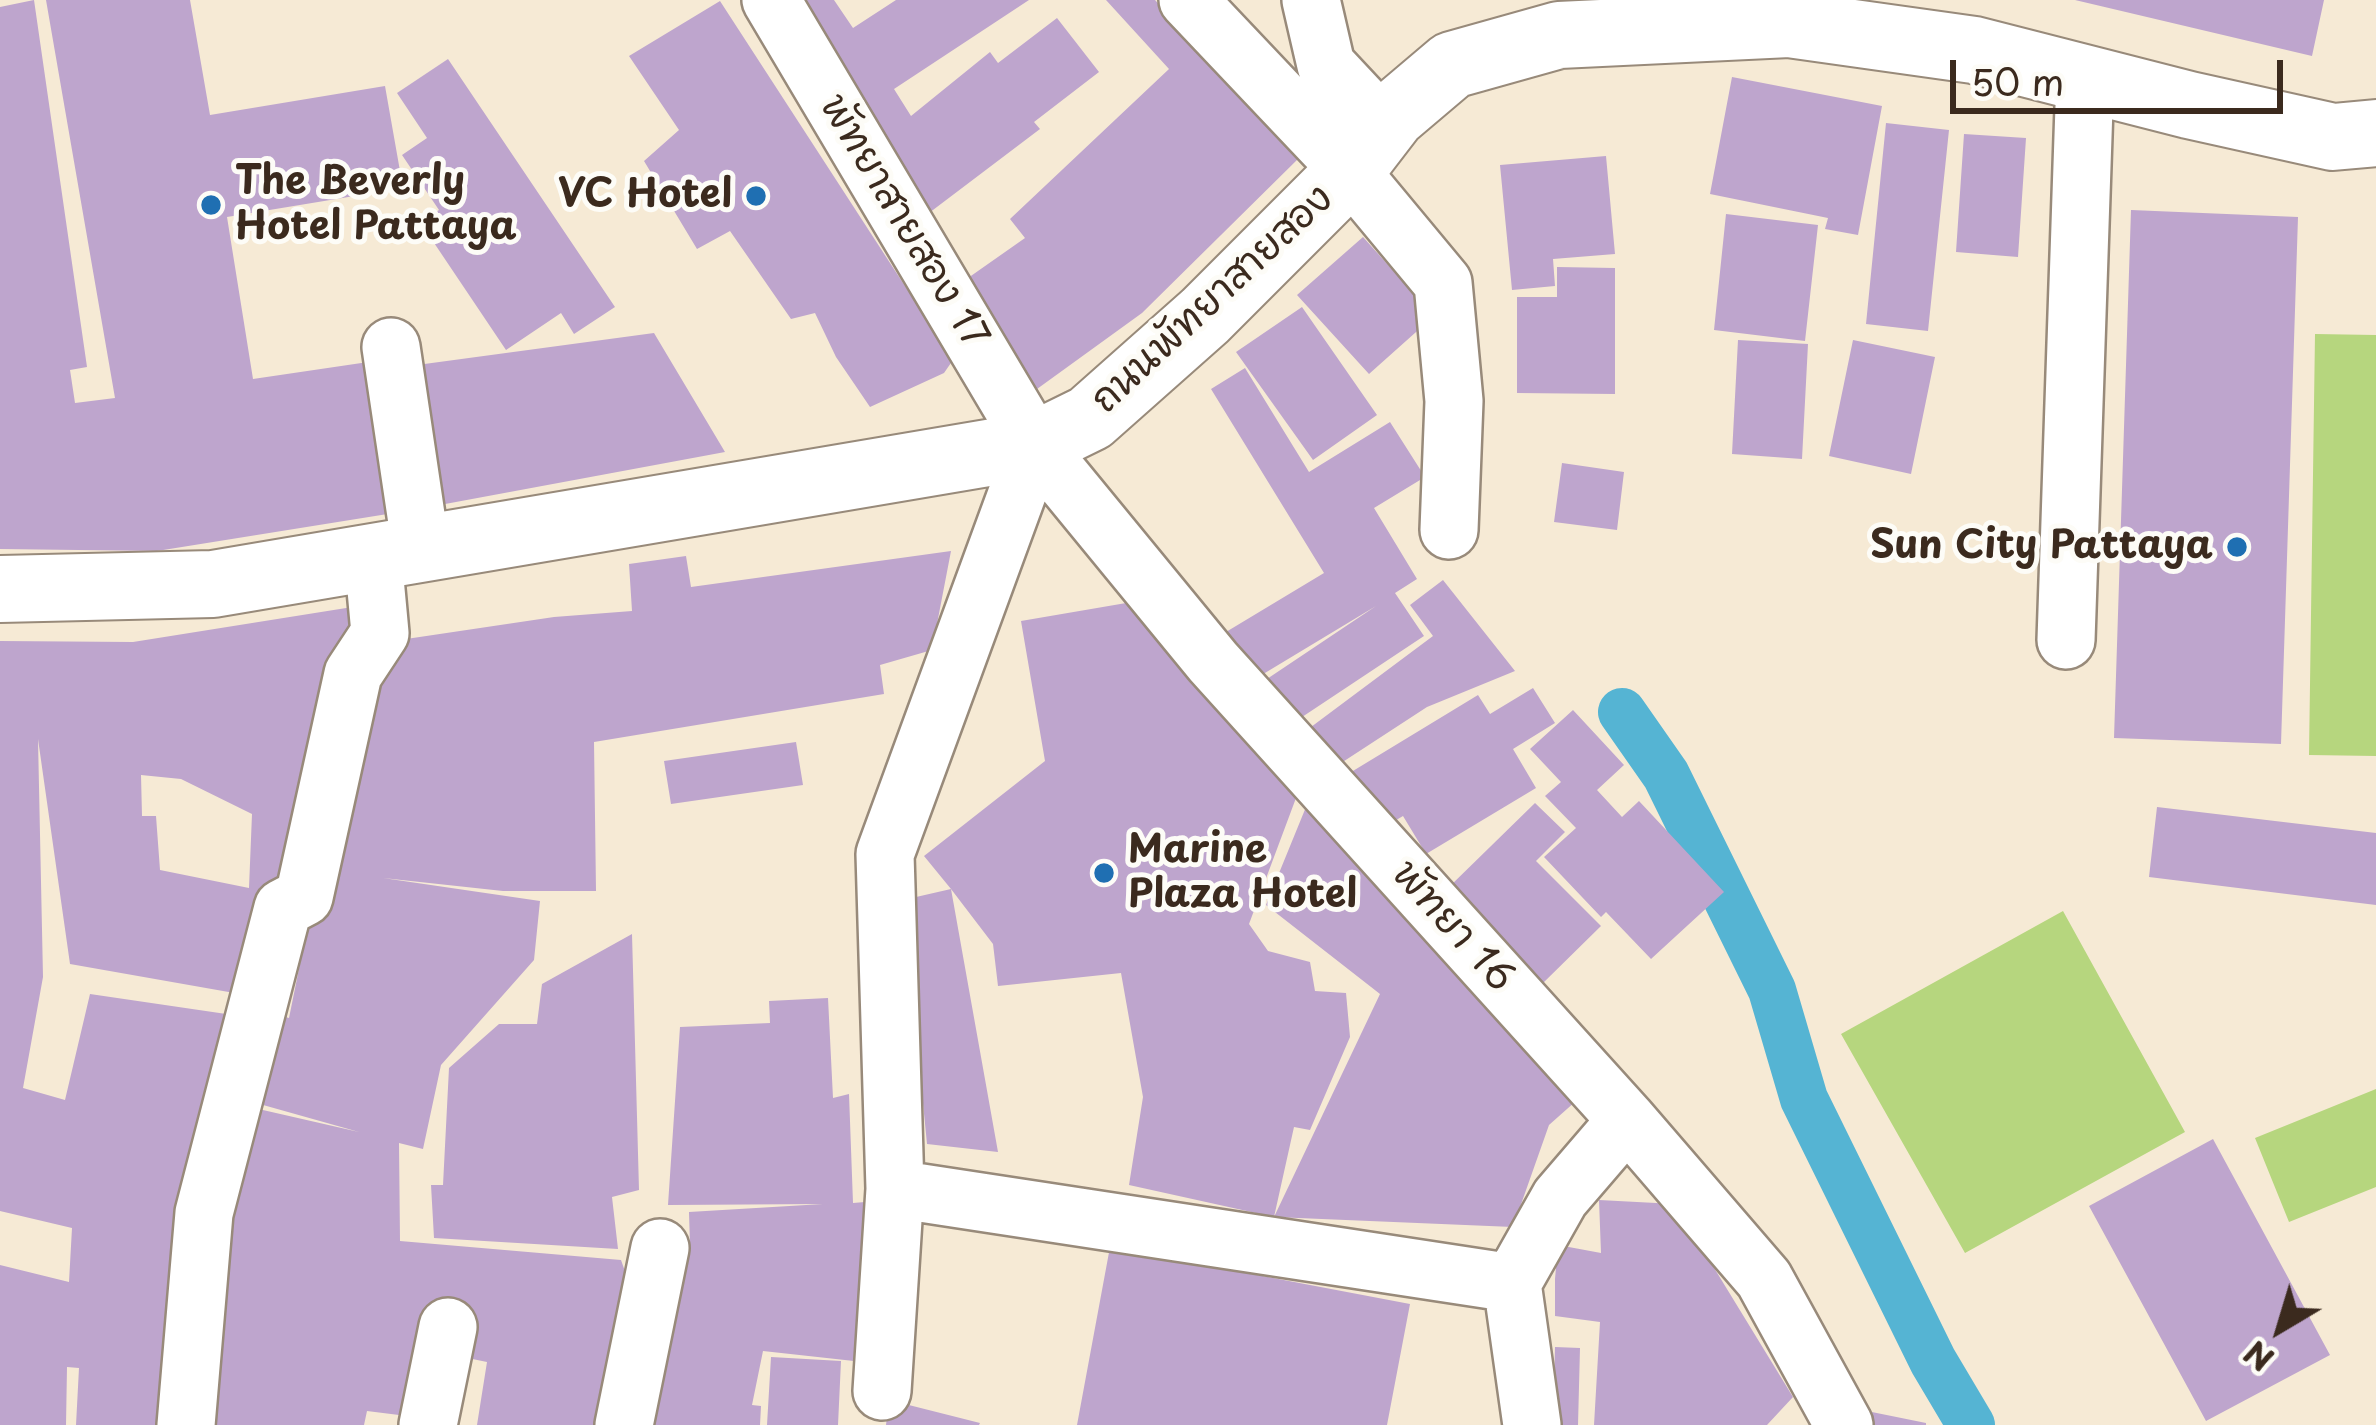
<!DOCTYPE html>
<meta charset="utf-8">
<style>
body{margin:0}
#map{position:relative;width:2376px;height:1425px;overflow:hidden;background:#f6ead5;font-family:"Playpen Sans",sans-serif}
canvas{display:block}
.north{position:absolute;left:2220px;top:1269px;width:120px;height:120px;-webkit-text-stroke:9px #fdfcf7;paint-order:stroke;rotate:218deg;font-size:33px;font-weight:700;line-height:48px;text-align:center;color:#3b2a1e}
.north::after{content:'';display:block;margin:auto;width:42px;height:54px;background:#3b2a1e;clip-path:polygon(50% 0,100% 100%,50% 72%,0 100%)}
.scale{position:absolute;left:1950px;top:60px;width:333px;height:54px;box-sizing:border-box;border:6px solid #3b2a1e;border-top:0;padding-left:15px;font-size:36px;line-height:42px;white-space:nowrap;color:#3b2a1e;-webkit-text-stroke:9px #fdfcf7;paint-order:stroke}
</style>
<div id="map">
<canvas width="2376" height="1425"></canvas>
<div class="north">N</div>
<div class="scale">50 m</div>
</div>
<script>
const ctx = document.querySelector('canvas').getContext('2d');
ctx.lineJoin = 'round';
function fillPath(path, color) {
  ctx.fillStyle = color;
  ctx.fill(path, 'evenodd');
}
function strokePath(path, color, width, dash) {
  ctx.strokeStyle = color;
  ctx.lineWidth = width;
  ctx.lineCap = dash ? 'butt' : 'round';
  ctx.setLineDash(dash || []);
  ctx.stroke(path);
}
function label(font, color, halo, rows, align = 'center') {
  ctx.font = font + ' "Playpen Sans","Playpen Sans Thai",sans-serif';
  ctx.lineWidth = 10;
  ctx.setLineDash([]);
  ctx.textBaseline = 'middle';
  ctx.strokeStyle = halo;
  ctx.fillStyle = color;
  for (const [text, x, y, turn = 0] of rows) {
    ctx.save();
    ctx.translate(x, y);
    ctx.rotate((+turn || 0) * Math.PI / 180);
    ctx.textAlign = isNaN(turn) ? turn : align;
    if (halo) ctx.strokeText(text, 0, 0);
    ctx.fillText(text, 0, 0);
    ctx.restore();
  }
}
const green = new Path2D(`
 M2315 334 2376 335V756L2309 755Z
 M2063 911 2185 1132 1965 1253 1841 1034Z
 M2376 1089V1187L2289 1222 2255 1138Z`);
const canal = new Path2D(`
 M1622 712 1666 775 1772 990 1804 1099 1933 1361 1971 1425`);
const building = new Path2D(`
 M34 0 87 367 70 370 75 403 115 398 46 0H190L210 115 385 86 403 188 227 217 253 379 375 361 400 512 157 551 0 549V7Z
 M790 0H834L853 28 896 0H1029L894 89 911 116 990 52 998 63 1057 18 1099 72 1034 122 1040 129 929 213Z
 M1106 0H1155L1299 158 1142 313 1037 389 968 278 1025 238 1010 219 1169 69Z
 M2075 0H2324L2312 56Z
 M720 1 953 360 944 373 870 407 836 357 815 313 791 319 730 231 697 249 644 161 679 130 629 56Z
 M448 59 615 307 574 334 561 313 506 350 420 222 439 210 402 155 427 138 397 93Z
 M1732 77 1882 106 1858 235 1825 229 1828 218 1710 194Z
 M1886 123 1949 130 1928 331 1866 324Z
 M1964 134 2026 138 2018 257 1956 252Z
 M1606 156 1615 254 1553 259 1555 286 1512 290 1500 165Z
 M2131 210 2298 217 2281 744 2114 738Z
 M1726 214 1818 225 1805 341 1714 330Z
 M1363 237 1434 316 1369 374 1297 295Z
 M1557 267 1615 268V394L1517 393V297H1557Z
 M1302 307 1377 415 1313 460 1236 352Z
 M654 333 725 452 429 507 417 365Z
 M1738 340 1808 344 1802 459 1732 454Z
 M1853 340 1935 357 1911 474 1829 456Z
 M1245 368 1309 472 1390 422 1425 477 1374 508 1417 579 1395 593 1424 636 1284 729 1255 687 1376 606 1250 682 1221 635 1324 573 1211 389Z
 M1562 463 1624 472 1617 530 1554 522Z
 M951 551 932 650 880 665 884 694 594 742 596 891H503L383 878 540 901 534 960 441 1065 423 1149 399 1143 400 1241 621 1260 635 1300 612 1425H477L487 1362 453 1355 415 1417 367 1411 364 1425H204L241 1105 359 1132 256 1103 272 1013 289 1018 302 954 292 952 343 754 366 749 386 642 554 617 632 611 629 564 686 556 691 587Z
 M1443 580 1515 671 1427 707 1335 767 1307 730 1433 636 1410 605Z
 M1132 602 1296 798 1249 924 1268 951 1310 962 1315 991 1346 993 1350 1037 1310 1130 1294 1127 1274 1217 1380 994 1266 905 1306 807 1576 1101 1549 1125 1513 1227 1274 1217 1129 1185 1143 1097 1121 973 998 986 993 944 951 889 998 1152 927 1144 903 900 951 889 924 856 1045 761 1021 621Z
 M365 605 293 894 261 889 254 945 240 994 70 964 38 739 43 977 23 1088 65 1100 90 994 233 1015 182 1425H76L79 1368 67 1367 66 1425H0V1265L69 1282 72 1228 0 1211V641L133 642ZM141 775 181 779 252 814 249 888 160 870 156 816H142Z
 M1533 688 1555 723 1513 749 1536 788 1426 854 1403 816 1376 832 1343 777 1478 695 1490 714Z
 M1573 710 1624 765 1597 790 1622 817 1639 801 1724 892 1651 959 1606 912 1601 917 1544 857 1576 828 1545 796 1561 782 1530 749Z
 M796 742 803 785 671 804 664 761Z
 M1535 803 1565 832 1536 861 1601 926 1541 985 1447 889Z
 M2157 807 2376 833V905L2149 877Z
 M632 934 639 1190 612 1197 618 1249 434 1238 431 1185H443L449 1068 499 1024H537L542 984Z
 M828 998 833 1098 849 1094 853 1203 865 1202 863 1362 763 1351 752 1405 761 1406 760 1425H636L669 1251 690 1245 689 1212 823 1204 668 1205 680 1027 770 1023 769 1001Z
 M2213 1139 2330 1355 2206 1421 2089 1206Z
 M1599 1200 1675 1204 1793 1397 1767 1425H1594L1600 1322 1555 1316V1279L1558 1245 1601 1253Z
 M1110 1247 1410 1304 1387 1425H1077Z
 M1555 1347 1580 1348 1578 1425H1553Z
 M771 1357 841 1361 838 1425H767Z
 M889 1400 980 1423 979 1425H886Z
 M1857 1409 1926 1423V1425H1866Z`);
const minor = new Path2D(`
 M771 0 1035 445 1213 662 1627 1120 1764 1279 1844 1425
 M1188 0 1350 171 1443 283 1454 401 1449 530
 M1311 0 1326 65 1384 127
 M391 347 421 549
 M2066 640 2085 77
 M895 1189 1512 1283 1560 1198 1627 1120
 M1512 1283 1532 1425
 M882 1391 895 1189 885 854 1035 445
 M186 1425 204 1213 283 908 304 897 353 674 380 633 373 557
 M428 1425 448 1327
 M624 1425 660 1248`);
const major = new Path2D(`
 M0 589 213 584 1035 445 1090 418 1205 316 1350 171 1393 115 1452 65 1559 35 1789 24 1974 50 2189 105 2333 137 2376 133`);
const markers = [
 [756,196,12,"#1f6fb2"],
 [211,205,12,"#1f6fb2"],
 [2237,547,12,"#1f6fb2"],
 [1104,873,12,"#1f6fb2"]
];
const poiNames = [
 ["The Beverly",235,183],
 ["Hotel Pattaya",235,228],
 ["VC Hotel",732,196,"right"],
 ["Sun City Pattaya",2213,547,"right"],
 ["Marine",1128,851],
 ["Plaza Hotel",1128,896]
];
const streetNames = [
 ["พัทยาสายสอง 17",903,222,59],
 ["ถนนพัทยาสายสอง",1213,300,-43],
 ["พัทยา 16",1452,927,48]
];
fillPath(green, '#b6d67e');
strokePath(canal, '#55b4d3', 48);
fillPath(building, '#bea5cd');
strokePath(minor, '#988a7a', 62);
strokePath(major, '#988a7a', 70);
strokePath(minor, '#fff', 57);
strokePath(major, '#fff', 66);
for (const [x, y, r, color] of markers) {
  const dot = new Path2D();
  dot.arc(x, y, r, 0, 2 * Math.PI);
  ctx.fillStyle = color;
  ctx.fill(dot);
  strokePath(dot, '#fdfcf7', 4.5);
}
label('bold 39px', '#3b2a1e', '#fdfcf7', poiNames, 'left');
label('39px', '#3b2a1e', '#fdfcf7', streetNames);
</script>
